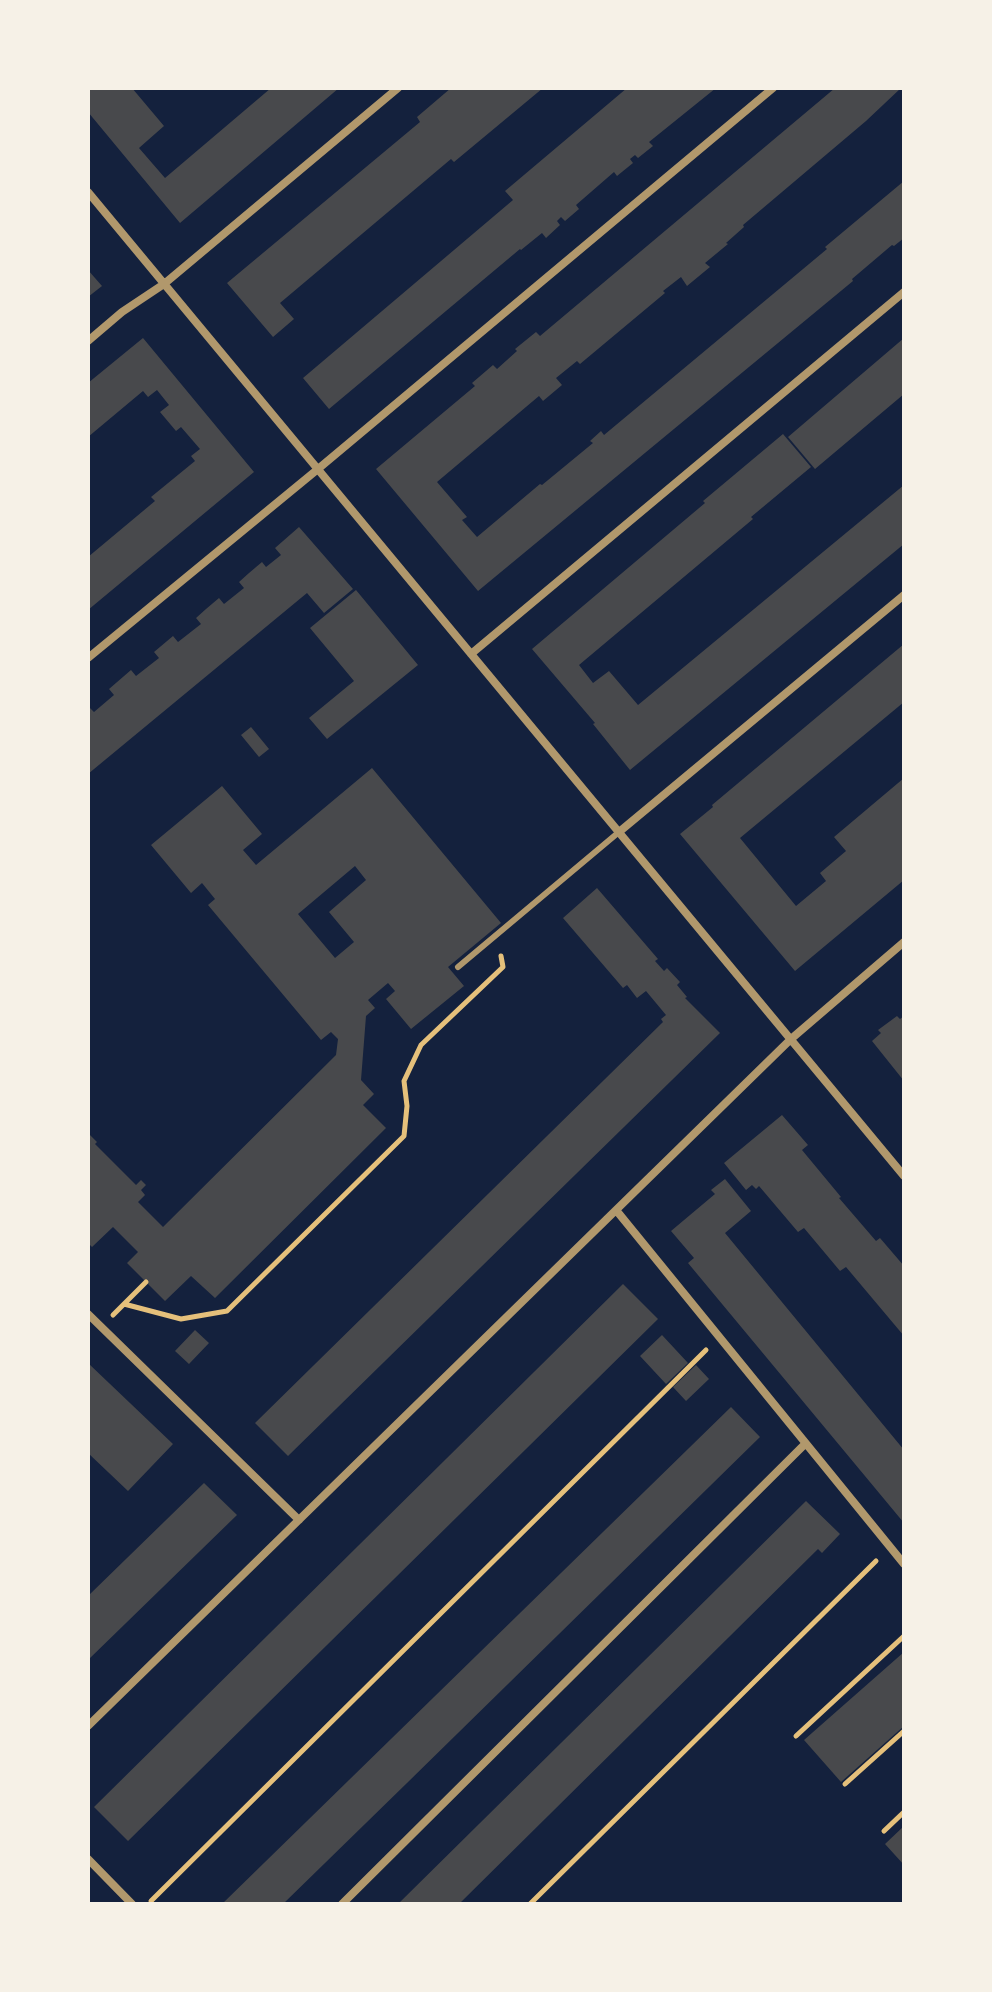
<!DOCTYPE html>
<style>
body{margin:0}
#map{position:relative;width:992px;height:1992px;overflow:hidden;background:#14213d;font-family:"Noto Sans",sans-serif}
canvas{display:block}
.frame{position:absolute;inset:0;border:90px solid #f6f1e7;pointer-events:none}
</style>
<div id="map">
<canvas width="992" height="1992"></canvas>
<div class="frame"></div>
</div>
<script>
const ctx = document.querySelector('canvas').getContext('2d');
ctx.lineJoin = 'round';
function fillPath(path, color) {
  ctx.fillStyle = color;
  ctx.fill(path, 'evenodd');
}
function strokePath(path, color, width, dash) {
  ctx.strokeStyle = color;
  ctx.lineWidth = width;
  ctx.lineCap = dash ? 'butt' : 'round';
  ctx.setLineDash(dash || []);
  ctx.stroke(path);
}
const building = new Path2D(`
 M88 88H132L164 126 139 148 165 178 271 88H339L180 223 88 112Z
 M451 88H543L454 162 451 159 280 303 294 319 273 337 227 283 420 122 417 117Z
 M627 88H716L649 142 653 146 638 158 635 155 630 159 633 163 617 176 614 172 576 205 579 209 565 221 561 217 557 221 560 225 546 238 542 233 521 250 520 249 329 409 303 378 513 200 505 191Z
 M835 88H901L866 121 743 225 744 227 726 243 728 244 705 263 710 267 687 286 681 277 663 291 665 293 580 364 577 361 556 378 562 385 543 401 539 396 437 482 467 517 462 520 477 537 540 484 542 485 593 443 590 441 601 431 604 435 827 249 825 247 904 181V238L894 246 892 245 852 279 853 281 478 591 376 469 475 386 472 383 493 365 497 369 517 351 515 349 536 332 540 336Z
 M88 270 102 286 88 297Z
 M143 338 254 472 88 610V557L155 501 151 497 195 461 191 456 200 449 181 427 176 431 160 412 169 405 157 390 148 397 143 391 88 437V383Z
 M904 338V394L815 469 788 437Z
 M783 434 811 467 751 517 753 519 579 665 593 683 609 671 638 705 904 485V544L630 770 593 724 595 723 532 649 705 503 703 501Z
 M299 527 353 589 324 613 307 593 88 774V706L94 712 114 695 109 689 131 670 136 676 159 658 154 652 173 636 178 642 201 624 196 618 206 609 219 598 224 604 244 588 239 582 249 573 262 562 266 567 281 555 275 548Z
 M356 590 418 665 327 739 309 718 354 681 310 628Z
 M904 644V702L740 838 796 906 826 881 820 873 846 851 834 837 904 778V880L795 971 680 834 713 807 712 805Z
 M251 727 269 749 259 757 241 735Z
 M372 768 501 923 448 967 464 986 411 1029 386 999 395 991 388 983 368 1000 375 1008 366 1016 361 1080 374 1094 363 1105 386 1128 215 1298 191 1276 165 1301 127 1263 138 1252 113 1227 92 1247 88 1243V1133L97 1142 95 1144 136 1185 141 1180 146 1185 141 1190 145 1195 138 1202 163 1227 336 1055 338 1039 331 1032 321 1040 208 905 215 899 202 883 191 893 151 845 222 786 262 834 243 850 256 865ZM355 866 366 880 329 912 354 942 335 958 298 914Z
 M597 888 658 959 655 961 664 971 667 968 680 982 677 985 687 997 685 998 720 1033 288 1456 255 1423 663 1022 661 1019 666 1015 646 991 637 998 627 985 623 988 563 918Z
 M897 1016 900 1019 904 1016V1081L872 1041 881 1033 878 1030Z
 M782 1115 808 1145 802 1150 841 1197 839 1198 876 1241 880 1238 904 1266V1336L846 1267 840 1271 804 1228 798 1232 759 1186 756 1189 752 1185 746 1190 724 1163Z
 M725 1179 751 1211 725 1233 904 1450V1523L688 1263 694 1258 671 1231 715 1194 711 1190Z
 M623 1284 658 1319 128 1841 94 1807Z
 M195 1330 209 1343 189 1364 175 1351Z
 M662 1335 688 1363 666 1384 640 1356Z
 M88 1363 173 1444 128 1491 88 1453Z
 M696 1365 709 1379 686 1401 673 1387Z
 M731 1407 760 1437 407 1783 283 1904H222Z
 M204 1483 237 1515 88 1660V1596Z
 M806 1501 840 1534 822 1553 818 1549 459 1904H398Z
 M904 1652V1726L841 1782 804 1740Z
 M904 1826V1865L885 1844Z`);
const path = new Path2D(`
 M124 1304 181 1319 227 1311 404 1136 407 1106 404 1081 421 1045 503 967 501 956
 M113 1315 146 1282
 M796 1736 904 1636
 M845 1784 904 1731
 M884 1831 904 1812
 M151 1901 706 1350
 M530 1904 876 1561`);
const service = new Path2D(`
 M458 967 619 832`);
const minor = new Path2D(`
 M88 192 904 1176
 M88 341 122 312 164 284 398 88
 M471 654 904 292
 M88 658 318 469 773 88
 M619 832 904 595
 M616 1210 904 1564
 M88 1314 299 1520
 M88 1726 791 1039 904 942
 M88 1859 132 1904
 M342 1904 805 1444`);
fillPath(building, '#48494c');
strokePath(path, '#e5c07b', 5);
strokePath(service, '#b1986c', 6);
strokePath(minor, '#b1986c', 8);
</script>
